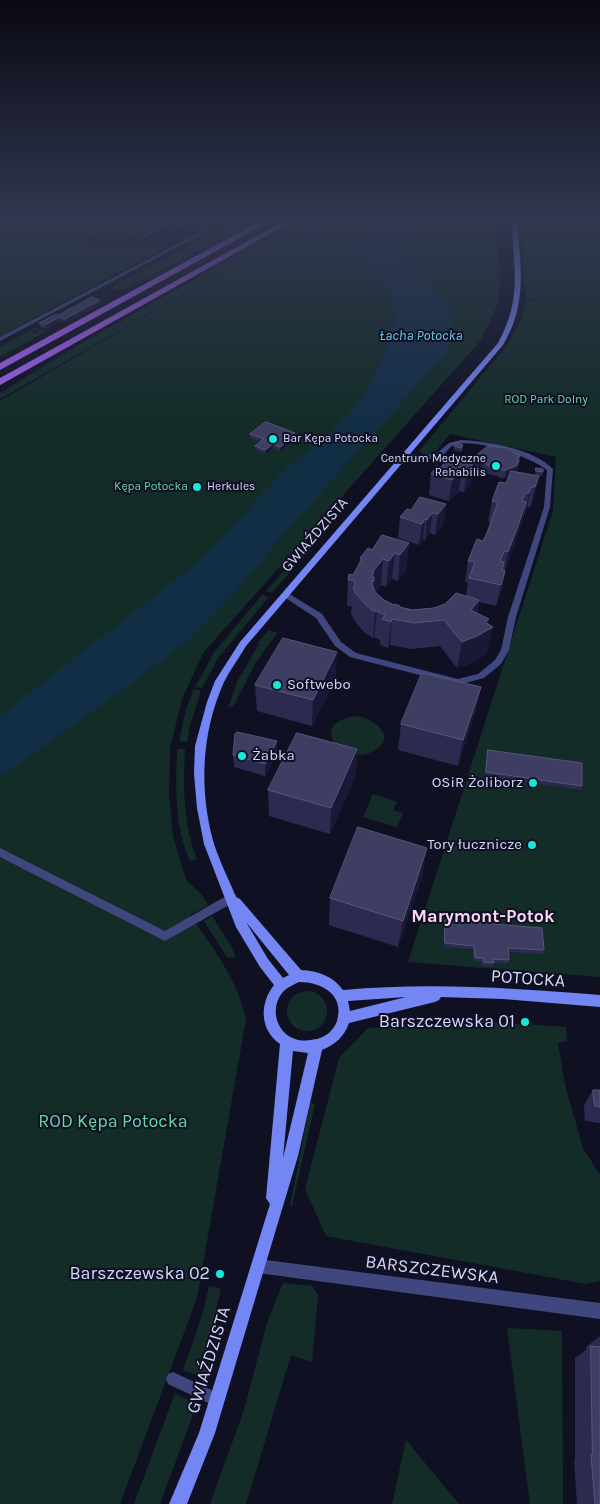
<!DOCTYPE html>
<meta charset="utf-8">
<style>
body{margin:0}
canvas{display:block;background:#101023}
</style>
<canvas width="600" height="1504"></canvas>
<script>
const ctx = document.querySelector('canvas').getContext('2d');
ctx.lineJoin = 'round';
function fillPath(path, color) {
  ctx.fillStyle = color;
  ctx.fill(path, 'evenodd');
}
function strokePath(path, color, width, dash) {
  ctx.strokeStyle = color;
  ctx.lineWidth = width;
  ctx.lineCap = dash ? 'butt' : 'round';
  ctx.setLineDash(dash || []);
  ctx.stroke(path);
}
function label(font, color, halo, rows, align = 'center') {
  ctx.font = font + ' Karla,sans-serif';
  ctx.lineWidth = 4;
  ctx.setLineDash([]);
  ctx.textBaseline = 'middle';
  ctx.strokeStyle = halo;
  ctx.fillStyle = color;
  for (const [text, x, y, turn = 0] of rows) {
    ctx.save();
    ctx.translate(x, y);
    ctx.rotate((+turn || 0) * Math.PI / 180);
    ctx.textAlign = isNaN(turn) ? turn : align;
    if (halo) ctx.strokeText(text, 0, 0);
    ctx.fillText(text, 0, 0);
    ctx.restore();
  }
}
const green = new Path2D(`
 M0 217H167L147 226 152 228 151 231 138 237 110 231V233L120 237 104 239 84 237 86 243C101 246 115 248 129 248 142 248 155 243 168 246L0 336Z
 M185 217H227L211 225 204 223 176 229 171 227 163 230Z
 M244 217H263L124 289 111 290 113 289 111 288 119 283Z
 M317 217H495L500 279 498 303 481 340 203 653 182 699 170 748 169 795 173 836 186 880 201 894 208 905 190 915C213 948 237 979 246 1019L197 1298 120 1504H0V401Z
 M520 217H600V977L408 962 553 511 556 457 450 434 433 454 424 455 419 451 505 348 520 322 526 301 537 300 526 298Z
 M291 225H295V230L0 399V393L80 344 266 239 275 238 294 227 288 226Z
 M36 327 40 329 31 332 35 333 42 329 47 331 0 357V347Z
 M326 522 332 524 272 593 266 591Z
 M262 595 269 597 218 658 202 688 195 687 215 651Z
 M269 630 277 633 256 662 234 705 228 708 237 682 259 644 257 643Z
 M194 689 201 691 190 725 187 742 179 741 186 709Z
 M357 716C375 719 398 737 374 751 341 769 306 721 357 716Z
 M177 749H185C183 786 183 825 197 859L190 861C174 826 176 788 177 749Z
 M373 794 397 802 393 810 403 813 397 827 363 817Z
 M212 916 232 947 235 958 227 957 204 921Z
 M287 1011a20 20 0 1 1 40 0a20 20 0 1 1-40 0Z
 M466 1020 566 1027 567 1041 558 1043 565 1085 583 1148 600 1175V1281L586 1284 326 1236 305 1189 339 1058 368 1028Z
 M310 1103 315 1104 292 1206H290Z
 M283 1283 312 1286 318 1295 312 1362 291 1355 246 1504H210L244 1410 267 1323Z
 M209 1286 221 1289 214 1318 208 1373 204 1378 183 1370 202 1316Z
 M507 1328 562 1331 563 1504H530Z
 M175 1393 194 1403 195 1409 160 1504H134Z
 M406 1440 459 1504H392Z`);
const water = new Path2D(`
 M383 217H438L404 243 402 251 407 260 442 295 451 309 450 346 446 353 274 545 244 583 204 624 185 643 110 699 0 777V716L194 565 225 535 281 473 336 427 361 400 372 381 388 343 395 321 393 302 385 283 359 254 356 248 368 231Z`);
const lane = new Path2D(`
 M174 217H178L143 239 139 238Z
 M229 217H234L0 341V337Z
 M461 440C488 441 534 449 553 469L550 507 516 617 509 650 501 664 484 678 458 685 350 657 335 646 316 618 281 595 282 593H288L322 614 341 642 356 653 458 679 478 674 495 660 501 650 508 617 544 507 547 470C531 457 474 437 454 445 448 447 446 455 440 457 433 461 408 459 402 455L405 453 422 455 436 454 449 443Z
 M0 848 165 931 228 895 232 894 236 895 237 898 236 901 165 941 0 857Z
 M173 1372 222 1395 224 1400 222 1405 217 1407 168 1384 166 1379 168 1374Z`);
const street = new Path2D(`
 M258 1259 600 1303V1319L258 1273 253 1271 251 1266 253 1261Z`);
const secondary = new Path2D(`
 M512 217H516C521 263 528 304 503 345L246 646C239 658 230 670 224 682 201 733 199 791 214 844 220 862 229 880 236 897L240 899 301 970C318 971 333 976 343 990 429 982 514 988 600 995V1007L503 999 441 997 439 1000 435 1002 349 1023C344 1037 336 1044 322 1050L298 1156 265 1266 215 1433 187 1504H169L199 1433 270 1204 266 1198 280 1044C260 1030 259 1004 274 985L260 967 236 927 204 844 197 808 194 774 195 746 207 702 215 681 240 642 498 343C524 296 512 266 512 217ZM246 922 289 975 283 978 268 959ZM299 982C322 982 345 995 337 1021 334 1030 326 1037 317 1039 309 1040 303 1042 295 1039 274 1032 269 1003 286 989 290 986 295 984 299 982ZM406 997 350 1011 348 1001ZM293 1051 308 1053 283 1158Z`);
const primary = new Path2D(`
 M291 217H300L0 385V378Z
 M262 220 269 222 0 370V363Z`);
const wall = new Path2D(`
 M299 229 322 231 310 239 299 236Z
 M101 304 66 322 61 321 46 329 40 327 39 323 58 315Z
 M295 433V437L293 439V441L280 451 273 448 266 454 255 450V446L260 442 250 438V434Z
 M463 445V449L461 452 454 450V446Z
 M477 455 520 456 519 464 516 472 539 476 534 497 530 508 527 507 525 514H524L522 523 505 571 501 592 496 606 479 602 477 613 488 624 487 653 472 663 457 668 440 646 411 649 390 645 388 648 380 645V640L374 637 373 638 365 633 354 620 351 613 352 606H347L348 580 353 575 359 563 360 558 372 550 409 543 406 570 398 581 392 579 386 587 381 585 376 592 384 600 394 605 412 610 434 608 466 596 468 582H465L468 561 483 541 491 522 488 521 492 501 506 483 509 476 505 478H499L498 476 488 474 481 470H477L475 463Z
 M474 462 471 483 464 492 459 491 449 501 429 495 431 474 441 467Z
 M536 468 543 472 542 476 535 475Z
 M446 504 443 525 435 535 430 533 425 540H423L419 545 398 538 400 517 411 510Z
 M336 678 312 726 257 711 255 685Z
 M481 687 475 713 458 766 398 750 401 724Z
 M357 749 356 775 330 834 269 816 268 790Z
 M488 750 582 786 581 790 485 776Z
 M277 753 265 776 234 767 233 755Z
 M427 848 422 876 398 947 329 925 330 898Z
 M445 920 544 950 543 954 508 952 509 960 507 964 494 963 493 967 482 966V962L474 961 473 949 444 947V924Z
 M593 1090H600V1123L585 1121 584 1105Z
 M600 1336V1504H577L574 1460 575 1459V1358L586 1350V1347Z`);
const shadedWall = new Path2D(`
 M322 225V231L310 239V232Z
 M100 300 101 304 66 322 65 319Z
 M60 317 61 321 46 329 45 325Z
 M295 433V437L293 439V441L280 451V447Z
 M273 444V448L266 454 265 450Z
 M519 461 517 468 515 473 505 478 506 470Z
 M474 462 471 483 464 492 467 472Z
 M483 462 481 470H477L478 463Z
 M462 470 459 491 449 501 452 480Z
 M539 476 534 497 530 508 535 487Z
 M531 487 527 507 525 514 529 493Z
 M526 502 522 523 504 573 508 552Z
 M446 504 443 525 435 535 438 514Z
 M432 513 430 533 425 540 427 520Z
 M425 519 423 540 419 545 422 524Z
 M409 543 406 570 398 581 400 555Z
 M395 553 392 579 386 587 389 561Z
 M383 559 381 585 373 596 374 581 372 577 374 570Z
 M505 571 501 592 496 606 501 585Z
 M479 600 474 626 471 610Z
 M377 611 374 637 373 638 375 612Z
 M392 619 390 645 388 648 391 622Z
 M489 619 487 630 493 627 487 653 472 663 457 668 462 642Z
 M337 652 336 678 312 726 313 700Z
 M481 687 475 713 458 766 463 740Z
 M277 741V753L265 776V764Z
 M357 749 356 775 330 834 331 808Z
 M427 848 422 876 398 947 403 921Z`);
const building = new Path2D(`
 M311 222 322 225 310 232 299 229Z
 M92 297 100 300 65 319 60 317 45 325 39 323 56 314 58 315Z
 M266 422 295 433 291 436 293 437 280 447 273 444 265 450 255 446 264 439 250 434Z
 M456 443 463 445 461 448 454 446Z
 M488 446 508 448 520 456 517 457 519 461 516 466 506 470H501L500 468 489 466 483 462 478 463 477 455Z
 M449 456 474 462 467 472 462 470 452 480 431 474 437 466 441 467Z
 M536 468 543 469V472L536 471Z
 M511 471 539 476 535 487H531L529 493H525L522 501 526 502 517 529 508 552 504 551 500 561 504 562 502 570 505 571 501 585 469 578 475 562 468 561 477 539 483 541 487 533 498 502 492 501 499 482 506 483Z
 M420 497 446 504 438 514 432 513 427 520 425 519 422 524 400 517 407 509 411 510Z
 M382 535 409 543 400 555 395 553 389 561 383 559 374 570 372 577H374V581H371L375 592 384 600 394 605 395 604 400 606V607L412 610 434 608 445 604 456 593 479 600 471 610 489 619 485 622 493 627 477 636 462 642 444 620 414 623 392 619 391 622 382 619 385 615 377 611 375 612 367 606 356 594 353 587H355L354 580H348L349 574 353 575 362 559 360 558 368 548 372 550Z
 M283 638 337 652 313 700 255 685Z
 M422 673 481 687 463 740 401 724Z
 M237 732 277 741 265 764 233 755 235 734Z
 M297 733 357 749 331 808 268 790Z
 M488 750 582 763V786L486 772Z
 M358 827 427 848 403 921 330 898Z
 M445 920 542 928 544 950 508 948 509 960 493 959 494 963 484 962 483 958H475L474 946 445 943Z
 M593 1090H600V1107L595 1106Z
 M591 1346 600 1347V1504H595L591 1454H592Z`);
const markers = [
 [273,439,5,"#12ebdc"],
 [496,466,5,"#12ebdc"],
 [197,487,5,"#12ebdc"],
 [277,685,5,"#12ebdc"],
 [242,756,5,"#12ebdc"],
 [533,783,5,"#12ebdc"],
 [532,845,5,"#12ebdc"],
 [525,1022,5,"#12ebdc"],
 [220,1274,5,"#12ebdc"]
];
const farParknames = [
 ["ROD Park Dolny",546,400],
 ["Kępa Potocka",151,487]
];
const farPoinames = [
 ["Bar Kępa Potocka",283,439],
 ["Centrum Medyczne",486,459,"right"],
 ["Rehabilis",486,473,"right"],
 ["Herkules",207,487]
];
const farWaternames = [
 ["Łacha Potocka",421,336]
];
const streetNames = [
 ["GWIAŹDZISTA",315,535,-49]
];
const poiNames = [
 ["Softwebo",287,685],
 ["Żabka",252,756],
 ["OSiR Żoliborz",523,783,"right"],
 ["Tory łucznicze",522,845,"right"]
];
const quarterNames = [
 ["Marymont-Potok",483,917]
];
const nearStreetnames = [
 ["POTOCKA",528,979,4],
 ["BARSZCZEWSKA",432,1270,7],
 ["GWIAŹDZISTA",209,1360,-73]
];
const nearPoinames = [
 ["Barszczewska 01",515,1022],
 ["Barszczewska 02",210,1274]
];
const nearParknames = [
 ["ROD Kępa Potocka",113,1122]
];
fillPath(green, '#132c27');
fillPath(water, '#122e45');
fillPath(lane, '#3f477e');
fillPath(street, '#3f477e');
fillPath(secondary, '#7386f4');
fillPath(primary, '#a664f3');
fillPath(wall, '#2c2a4f');
fillPath(shadedWall, '#191836');
fillPath(building, '#3e3d62');
strokePath(building, '#56557a', 1);
const sky = ctx.createLinearGradient(0, 0, 0, 427);
sky.addColorStop(0, '#090913');
sky.addColorStop(0.51, '#313750');
sky.addColorStop(1, '#31375000');
ctx.fillStyle = sky;
ctx.fillRect(0, 0, 600, 427);
for (const [x, y, r, color] of markers) {
  const dot = new Path2D();
  dot.arc(x, y, r, 0, 2 * Math.PI);
  ctx.fillStyle = color;
  ctx.fill(dot);
  strokePath(dot, '#101023', 2);
}
label('12px', '#66d7a8', '#101023', farParknames);
label('12px', '#d5d7fc', '#101023', farPoinames, 'left');
label('italic 14px', '#6bcbf4', '#101023', farWaternames);
label('15px', '#d5d7fc', '#101023', streetNames);
label('15px', '#d5d7fc', '#101023', poiNames, 'left');
label('bold 18px', '#fcd7f5', '#101023', quarterNames);
label('18px', '#d5d7fc', '#101023', nearStreetnames);
label('18px', '#d5d7fc', '#101023', nearPoinames, 'right');
label('18px', '#66d7a8', '#101023', nearParknames);
</script>
